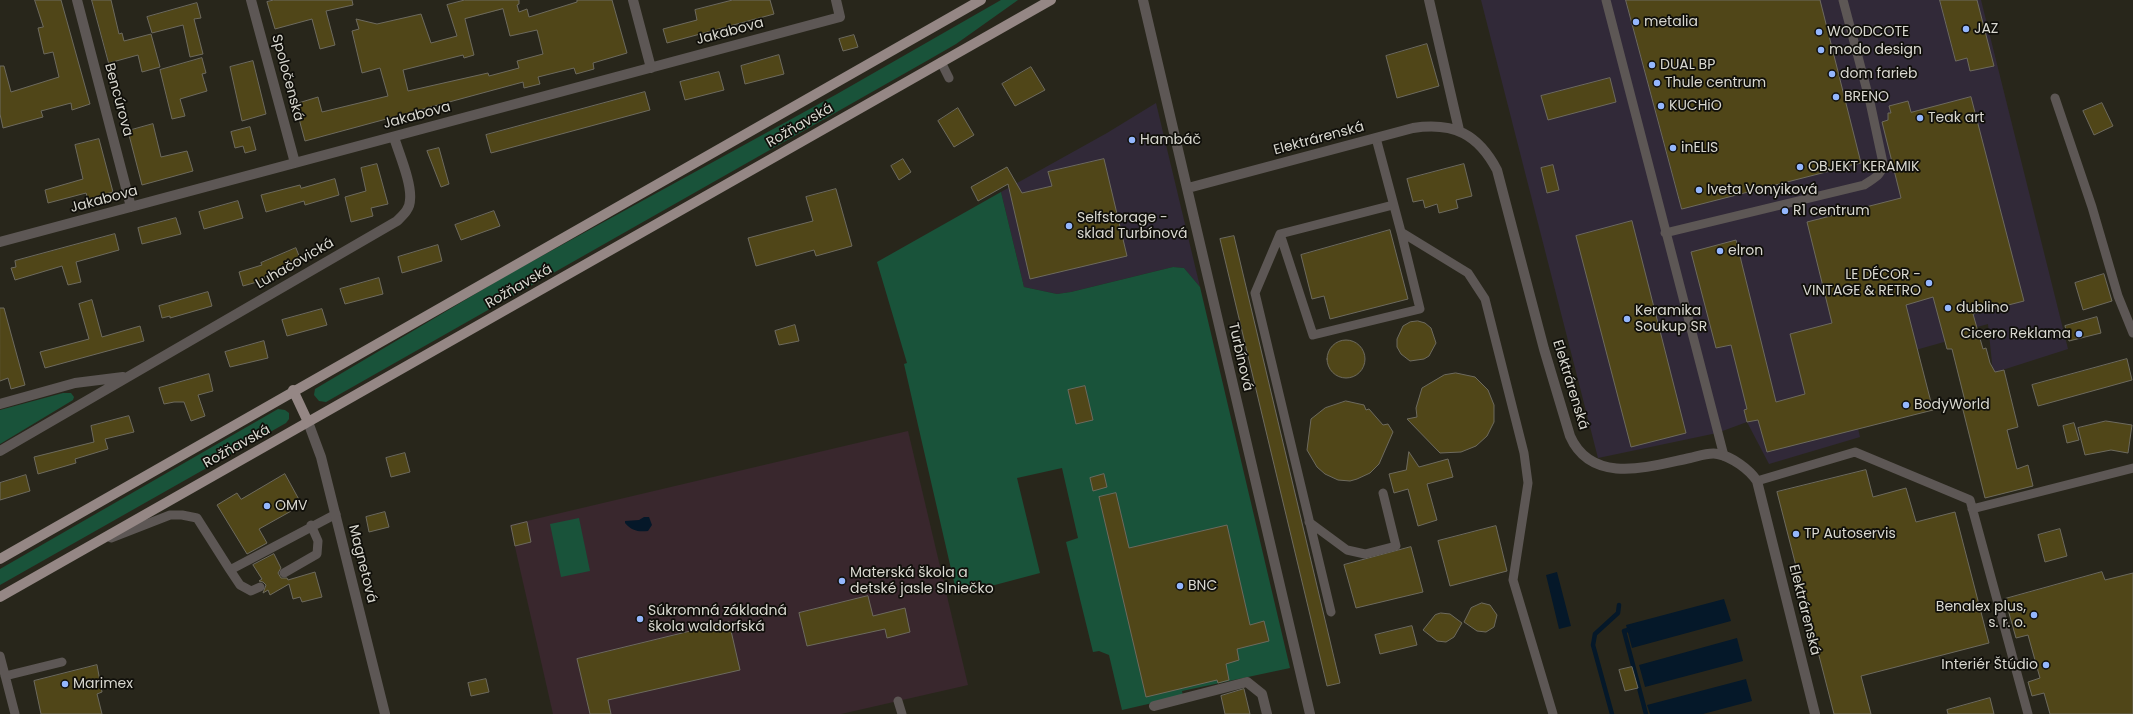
<!DOCTYPE html>
<meta charset="utf-8">
<style>
body{margin:0}
canvas{display:block;background:#28261b}
</style>
<canvas width="2133" height="714"></canvas>
<script>
const ctx = document.querySelector('canvas').getContext('2d');
ctx.lineJoin = 'round';
function fillPath(path, color) {
  ctx.fillStyle = color;
  ctx.fill(path, 'evenodd');
}
function strokePath(path, color, width, dash) {
  ctx.strokeStyle = color;
  ctx.lineWidth = width;
  ctx.lineCap = dash ? 'butt' : 'round';
  ctx.setLineDash(dash || []);
  ctx.stroke(path);
}
function label(font, color, halo, rows, align = 'center') {
  ctx.font = font + ' Poppins,sans-serif';
  ctx.lineWidth = 3.5;
  ctx.setLineDash([]);
  ctx.textBaseline = 'middle';
  ctx.strokeStyle = halo;
  ctx.fillStyle = color;
  for (const [text, x, y, turn = 0] of rows) {
    ctx.save();
    ctx.translate(x, y);
    ctx.rotate((+turn || 0) * Math.PI / 180);
    ctx.textAlign = isNaN(turn) ? turn : align;
    if (halo) ctx.strokeText(text, 0, 0);
    ctx.fillText(text, 0, 0);
    ctx.restore();
  }
}
const commercial = new Path2D(`
 M1481 0H1981L2068 349 1993 373 1988 324 1944 336V342L1844 370 1860 437 1769 464 1747 422 1717 433 1598 458Z
 M1156 103 1200 287 1184 268 1173 267 1071 292 1057 294 1024 287 1001 192 1107 133Z`);
const education = new Path2D(`
 M908 431 968 685 841 714H553L510 525Z`);
const green = new Path2D(`
 M1001 0H1018L956 44 930 59 326 402 319 401 314 395 315 389 509 274 837 94Z
 M1001 192 1024 287 1057 294 1071 292 1173 267 1184 268 1200 287 1290 668 1182 691 1183 696 1122 710 1109 655 1099 651 1093 652 1066 542 1078 538 1062 468 1017 478 1040 573 957 595 904 364 907 363 877 262Z
 M63 393H71L74 397 73 400 0 444V410Z
 M278 409 285 410 289 413V419L286 423 0 585V569Z
 M579 518 590 571 561 577 550 524Z`);
const water = new Path2D(`
 M644 517H649L652 525 648 531C638 532 632 531 625 523V521L639 520Z
 M1557 572 1571 626 1559 629 1546 575Z
 M1724 599 1731 621 1632 648 1626 625Z
 M1737 638 1743 661 1645 687 1639 665Z
 M1746 679 1752 701 1703 714H1650L1647 705Z`);
const stream = new Path2D(`
 M1628 630 1624 631 1646 714
 M1612 714 1593 645 1595 634 1618 613 1619 605`);
const building = new Path2D(`
 M35 0H61L90 104 72 110 71 103 41 111 43 117 3 128 0 114V66H4L11 92 59 77 53 52 44 54 38 28 43 27Z
 M92 0H111L119 34 122 33 124 41 151 34 160 67 142 72 138 55 109 63Z
 M274 0H352L353 5 326 11 335 45 320 49 312 19 275 29 267 2Z
 M465 0H519V4L517 5 519 12 527 9 529 17 577 2V0H612L627 53 593 63 594 69 576 74 574 68 538 77 540 84 524 88 523 82 305 141 295 104 318 97 322 112 388 96 380 68 362 73 352 31 359 29 356 19 377 24 421 14 431 43 457 36 447 5ZM503 9 510 36 537 30 543 54 517 61 519 68 489 76 488 73 408 91 403 70 463 55 464 58 474 55 465 19Z
 M733 0H770L774 14 667 43 663 29 697 20 695 10Z
 M1626 0H1820L1861 163 1682 209Z
 M1940 0H1977L1994 66 1970 71 1967 58 1956 61Z
 M197 3 201 18 194 19 203 54 190 57 183 25 152 33 147 17Z
 M854 35 858 47 843 51 839 39Z
 M1427 44 1439 86 1397 98 1386 56Z
 M779 55 784 74 745 84 741 66Z
 M202 58 206 73 202 74 207 91 180 99 185 116 172 119 160 70Z
 M253 61 266 114 242 121 230 67Z
 M1031 67 1045 90 1015 106 1002 84Z
 M719 72 724 90 685 100 680 82Z
 M1610 78 1616 102 1548 120 1541 96Z
 M645 92 650 110 491 153 486 135Z
 M1971 97 2024 301 1973 314 1983 349 1986 348 1990 363 1995 372 2004 370 2018 427 2007 430 2017 469 2028 465 2033 486 1985 498 1961 402 1965 401 1952 349H1947L1933 297 1906 305 1933 410 1767 452 1758 420 1747 422 1744 410 1747 409 1731 345 1716 348 1691 252 1736 240 1776 402 1805 394 1790 334 1832 323 1807 222 1901 198 1882 122 1888 120V113H1891L1889 106 1908 101 1911 112Z
 M2102 103 2113 126 2094 135 2083 111Z
 M958 108 974 135 954 147 938 121Z
 M153 124 161 157 187 151 193 171 142 185 128 131Z
 M250 127 256 150 245 153 243 146 235 148 231 132Z
 M99 139 113 192 88 199 86 193 48 203 45 190 83 179 75 145Z
 M439 148 449 184 441 187 427 151Z
 M903 159 911 172 899 180 891 166Z
 M1104 159 1127 256 1030 279 1008 184 978 201 971 187 1007 167 1022 193 1052 186 1048 172Z
 M377 164 388 204 371 208 373 216 351 222 345 197 366 191 361 168Z
 M1464 164 1472 196 1456 200 1458 208 1439 213 1437 204 1425 208 1423 200 1413 202 1407 179Z
 M1553 165 1559 190 1547 193 1541 168Z
 M335 179 339 195 305 205 304 201 266 212 261 195 300 185 301 188Z
 M836 189 852 246 816 256 814 250 756 266 748 238 813 221 806 197Z
 M238 201 243 218 204 229 199 212Z
 M494 211 500 226 461 240 455 225Z
 M176 218 181 234 142 244 138 228Z
 M1632 221 1686 433 1631 447 1576 236Z
 M1390 230 1408 299 1330 319 1324 296 1312 299 1301 255Z
 M115 234 119 250 76 262 81 282 68 285 62 266 15 280 11 268 16 267 15 261Z
 M1234 236 1340 683 1327 686 1220 239Z
 M438 245 442 261 402 273 398 257Z
 M296 248 301 261 264 277V280L243 286 239 272 262 265 261 263Z
 M2104 274 2112 301 2083 310 2075 283Z
 M379 278 383 294 345 304 340 289Z
 M208 292 212 306 170 318V316L162 318 159 306Z
 M92 300 102 337 140 326 144 341 45 368 40 352 89 339 79 304Z
 M0 308H4L25 385 11 389 8 378 0 381Z
 M322 309 327 325 287 336 282 320Z
 M2097 317 2101 333 2069 341 2065 326Z
 M1418 321 1425 323 1431 328 1436 343 1429 356 1424 359 1410 361 1401 354 1397 347V339L1403 326 1410 322Z
 M795 325 799 341 779 345 775 331Z
 M1327 359a19 19 0 1 1 38 0a19 19 0 1 1-38 0Z
 M264 341 268 358 230 367 225 352Z
 M2127 359 2132 380 2038 406 2032 385Z
 M1456 373 1475 377 1488 390 1494 405V422L1487 436 1476 446 1461 452 1440 453 1407 419 1417 417 1416 408 1422 388 1444 375Z
 M209 374 213 391 198 395 205 416 191 421 184 402H174L164 404 159 388Z
 M1085 386 1093 420 1076 424 1068 390Z
 M1346 401 1364 405 1366 410 1369 409 1383 425 1388 424 1393 432 1379 464 1370 473 1357 479 1350 481 1338 480 1325 474 1317 467 1307 450 1311 419 1325 408Z
 M129 416 134 432 105 439 108 449 75 459 76 463 38 474 34 457 94 442 91 426Z
 M2106 421 2132 425 2128 453 2111 450 2085 455 2078 428Z
 M2074 423 2079 440 2067 443 2063 426Z
 M1409 452 1419 467 1448 459 1453 477 1427 484 1437 520 1418 526 1408 489 1394 493 1389 474 1406 470Z
 M405 453 410 472 391 477 386 458Z
 M1866 470 1873 497 1906 488 1916 522 1955 512 1989 643 1861 676 1871 714H1834L1777 492Z
 M285 474 302 505 259 529 267 543 247 554 217 505 237 493 241 499Z
 M1104 474 1107 487 1093 491 1090 478Z
 M26 475 30 491 0 500V483Z
 M1116 493 1129 548 1227 525 1250 625 1264 621 1269 641 1237 649 1239 660 1226 664 1229 680 1218 683 1217 680 1146 697 1099 497Z
 M385 512 389 527 369 532 366 517Z
 M527 522 531 542 515 546 511 526Z
 M1496 526 1507 571 1450 586 1438 541Z
 M2060 529 2067 556 2045 562 2038 535Z
 M1411 547 1423 592 1356 608 1344 565Z
 M274 554 281 568 278 573 281 578H287L288 580 315 572 322 597 302 602 300 597 293 599 289 584 270 595 268 590 263 593 266 585 263 582 259 581 262 579 253 565Z
 M2102 572 2105 580 2133 573V714H2050L2044 693 2032 696 2028 682 2040 678 2028 635 2016 638 2005 599Z
 M868 596 873 616 905 608 910 632 887 638 885 629 807 646 799 613Z
 M1482 603 1490 605 1497 615 1494 627 1486 632 1477 631 1464 622 1471 608Z
 M1441 613 1450 614 1462 623 1454 637 1446 642 1437 641 1423 630 1435 615Z
 M729 622 740 670 608 700 611 714H590L577 659Z
 M1412 626 1417 645 1380 654 1375 635Z
 M97 665 102 692 97 694 102 714H41L34 681Z
 M1632 667 1638 688 1625 691 1619 670Z
 M486 679 489 692 471 696 468 683Z
 M1244 689 1250 714H1225L1221 696Z
 M1990 698 1994 714H1948L1947 710Z`);
const service = new Path2D(`
 M1606 0 1724 456
 M941 62 949 78
 M2055 98 2092 207 2118 296 2133 333
 M1376 138 1401 232 1468 273 1485 299 1524 453 1528 483 1513 580 1553 714
 M1665 233 1864 185C1874 178 1882 176 1883 163L1870 102 1843 0
 M1280 234 1313 335 1420 309 1401 232
 M1757 481 1855 452 1970 500 2028 714
 M1972 509 2133 468
 M1309 522 1347 550 1365 554 1396 546 1383 493
 M111 538 170 515H182L197 518 230 570 336 514
 M230 570 240 585 251 591 260 587
 M284 573 317 554 318 541 311 525
 M1331 612 1255 293 1280 234 1393 205
 M0 656 15 714
 M5 676 62 662
 M898 701 902 714`);
const minor = new Path2D(`
 M77 0 131 207
 M251 0 295 163
 M633 0 651 68
 M1143 0 1310 714
 M1429 0 1459 130
 M1188 188 1413 128C1454 122 1478 134 1497 170L1544 349 1570 436C1592 486 1651 466 1690 458 1699 456 1709 452 1718 454 1732 457 1749 469 1757 481L1815 714
 M0 242 840 17 836 0
 M0 404 75 383 123 377
 M308 422 321 457 385 714
 M0 451 397 221C403 215 410 209 410 200 412 183 399 154 394 137
 M1154 706 1247 682 1262 694 1267 714`);
const primary = new Path2D(`
 M293 390 308 422
 M0 559 981 0
 M0 597 1051 0`);
const markers = [
 [1636,22,4,"#94b7fd"],
 [1966,29,4,"#94b7fd"],
 [1819,32,4,"#94b7fd"],
 [1821,50,4,"#94b7fd"],
 [1652,65,4,"#94b7fd"],
 [1832,74,4,"#94b7fd"],
 [1657,83,4,"#94b7fd"],
 [1836,97,4,"#94b7fd"],
 [1661,106,4,"#94b7fd"],
 [1920,118,4,"#94b7fd"],
 [1132,140,4,"#94b7fd"],
 [1673,148,4,"#94b7fd"],
 [1800,167,4,"#94b7fd"],
 [1699,190,4,"#94b7fd"],
 [1785,211,4,"#94b7fd"],
 [1069,226,4,"#94b7fd"],
 [1720,251,4,"#94b7fd"],
 [1929,283,4,"#94b7fd"],
 [1948,308,4,"#94b7fd"],
 [1627,319,4,"#94b7fd"],
 [2079,334,4,"#94b7fd"],
 [1906,405,4,"#94b7fd"],
 [267,506,4,"#94b7fd"],
 [1796,534,4,"#94b7fd"],
 [842,581,4,"#94b7fd"],
 [1180,586,4,"#94b7fd"],
 [2034,615,4,"#94b7fd"],
 [640,619,4,"#94b7fd"],
 [2046,665,4,"#94b7fd"],
 [65,684,4,"#94b7fd"]
];
const poiNames = [
 ["metalia",1644,22],
 ["JAZ",1974,29],
 ["WOODCOTE",1827,32],
 ["modo design",1829,50],
 ["DUAL BP",1660,65],
 ["dom farieb",1840,74],
 ["Thule centrum",1665,83],
 ["BRENO",1844,97],
 ["KUCHiO",1669,106],
 ["Teak art",1928,118],
 ["Hambáč",1140,140],
 ["inELIS",1681,148],
 ["OBJEKT KERAMIK",1808,167],
 ["Iveta Vonyiková",1707,190],
 ["R1 centrum",1793,211],
 ["Selfstorage -",1077,218],
 ["sklad Turbínová",1077,234],
 ["elron",1728,251],
 ["LE DÉCOR -",1921,275,"right"],
 ["VINTAGE & RETRO",1921,291,"right"],
 ["dublino",1956,308],
 ["Keramika",1635,311],
 ["Soukup SR",1635,327],
 ["Cicero Reklama",2071,334,"right"],
 ["BodyWorld",1914,405],
 ["OMV",275,506],
 ["TP Autoservis",1804,534],
 ["Materská škola a",850,573],
 ["detské jasle Slniečko",850,589],
 ["BNC",1188,586],
 ["Benalex plus,",2026,607,"right"],
 ["s. r. o.",2026,623,"right"],
 ["Súkromná základná",648,611],
 ["škola waldorfská",648,627],
 ["Interiér Štúdio",2038,665,"right"],
 ["Marimex",73,684]
];
const streetNames = [
 ["Jakabova",730,32,-15],
 ["Spoločenská",287,78,75],
 ["Bencúrova",118,100,75],
 ["Jakabova",417,116,-15],
 ["Rožňavská",800,126,-30],
 ["Elektrárenská",1319,139,-15],
 ["Jakabova",104,200,-15],
 ["Luhačovická",295,264,-30],
 ["Rožňavská",519,287,-30],
 ["Turbínová",1240,357,77],
 ["Elektrárenská",1570,385,73],
 ["Rožňavská",237,447,-29],
 ["Magnetová",362,564,76],
 ["Elektrárenská",1804,610,76]
];
fillPath(commercial, '#312938');
fillPath(education, '#39272d');
fillPath(green, '#19533a');
fillPath(water, '#051829');
strokePath(stream, '#051829', 4.5);
fillPath(building, '#504618');
strokePath(building, '#6d6a5e', 1);
strokePath(service, '#5d5755', 9);
strokePath(minor, '#5d5755', 10);
strokePath(primary, '#958785', 10);
for (const [x, y, r, color] of markers) {
  const dot = new Path2D();
  dot.arc(x, y, r, 0, 2 * Math.PI);
  ctx.fillStyle = color;
  ctx.fill(dot);
  strokePath(dot, '#100f0a', 1.5);
}
label('14px', '#d9d8d0', '#100f0a', poiNames, 'left');
label('14px', '#d9d8d0', '#100f0a', streetNames);
</script>
